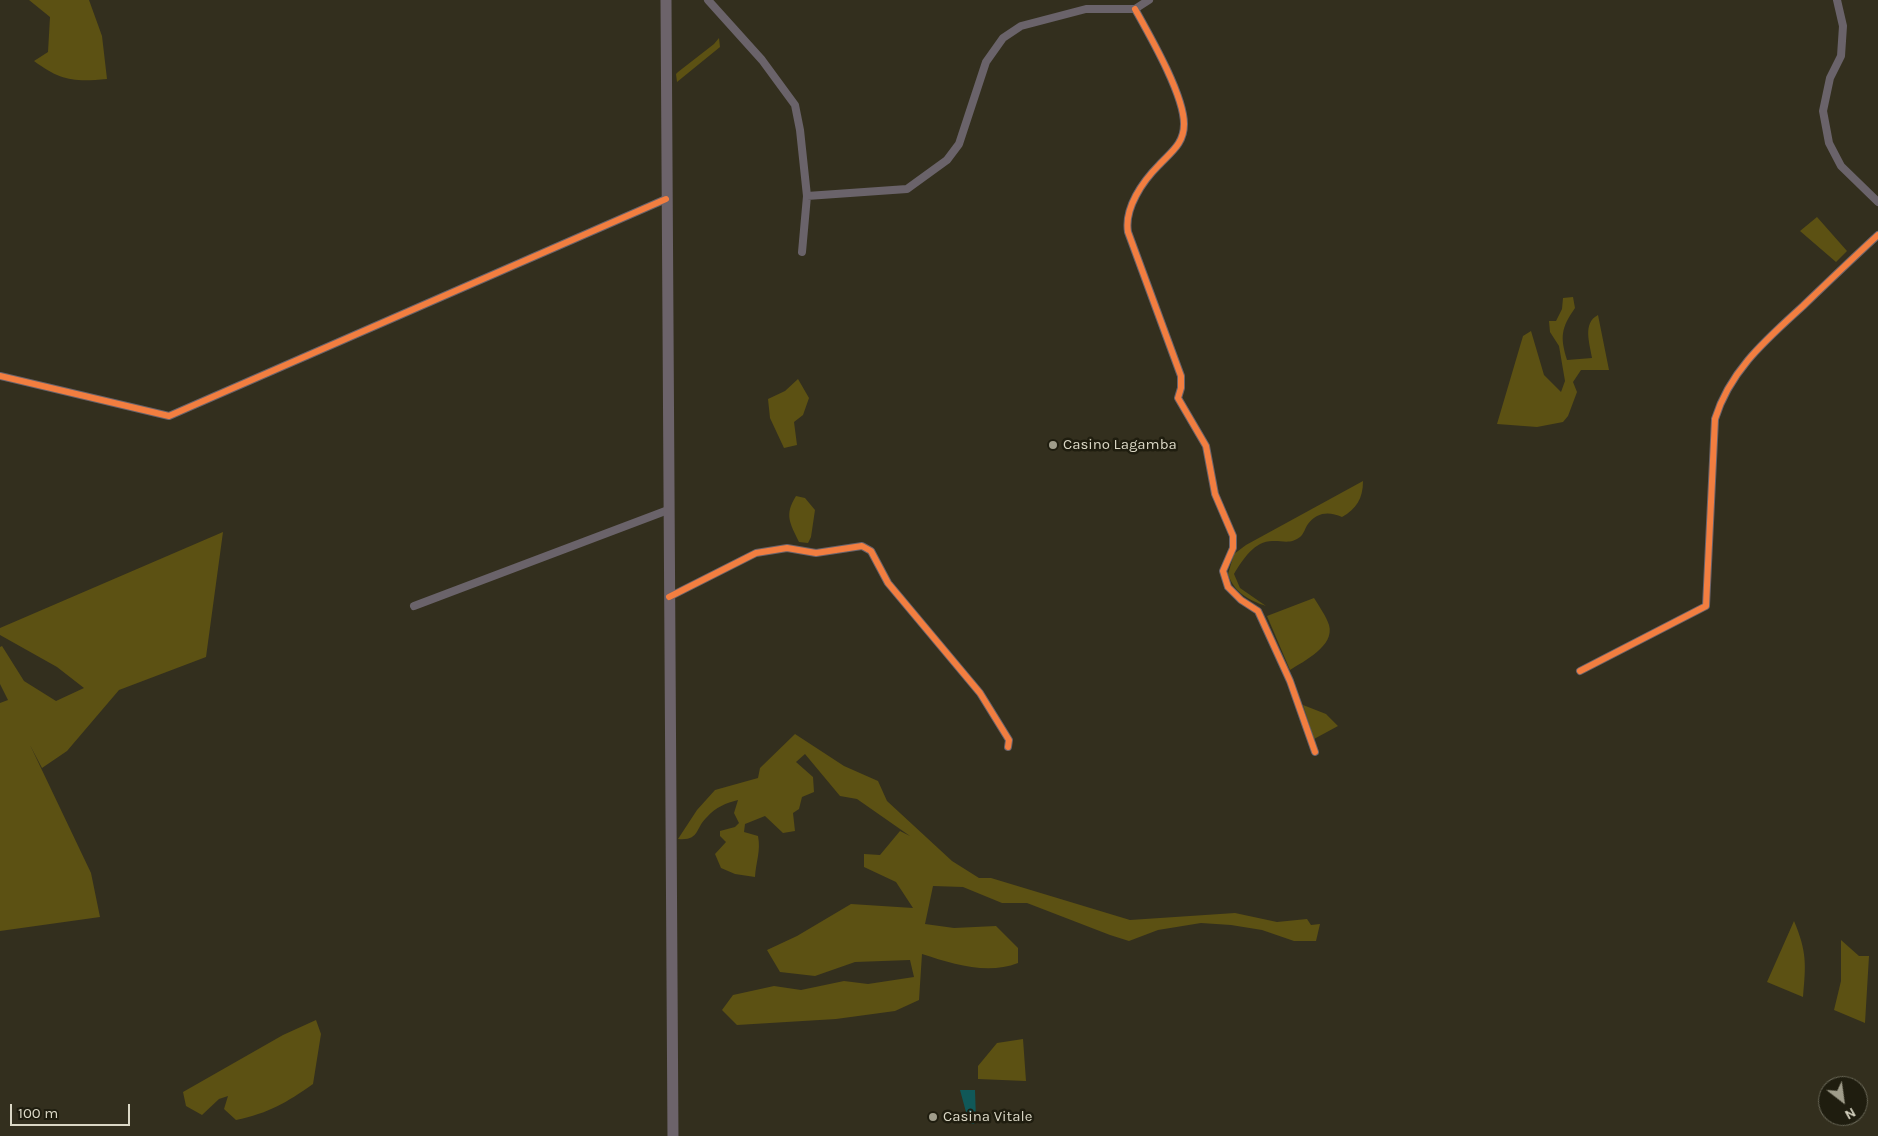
<!DOCTYPE html>
<style>
body{margin:0}
#map{position:relative;width:1878px;height:1136px;overflow:hidden;background:#332f1e;font-family:Karla,sans-serif}
canvas{display:block}
.north{position:absolute;left:1818px;top:1076px;width:50px;height:50px;box-sizing:border-box;background:#1f1d0f;border:1px solid #6a6858;border-radius:50%;rotate:150deg;font-size:14px;font-weight:700;line-height:20px;text-align:center;color:#dbd8c6}
.north::after{content:'';display:block;margin:auto;width:18px;height:22px;background:#a09d8b;clip-path:polygon(50% 0,100% 100%,50% 72%,0 100%)}
.scale{position:absolute;left:10px;top:1104px;width:120px;height:22px;box-sizing:border-box;border:2px solid #dbd8c6;border-top:0;padding-left:6px;font-size:15px;line-height:18px;white-space:nowrap;color:#dbd8c6;-webkit-text-stroke:4px #1f1d0f;paint-order:stroke}
</style>
<div id="map">
<canvas width="1878" height="1136"></canvas>
<div class="north">N</div>
<div class="scale">100 m</div>
</div>
<script>
const ctx = document.querySelector('canvas').getContext('2d');
ctx.lineJoin = 'round';
function fillPath(path, color) {
  ctx.fillStyle = color;
  ctx.fill(path, 'evenodd');
}
function strokePath(path, color, width, dash) {
  ctx.strokeStyle = color;
  ctx.lineWidth = width;
  ctx.lineCap = dash ? 'butt' : 'round';
  ctx.setLineDash(dash || []);
  ctx.stroke(path);
}
function label(font, color, halo, rows, align = 'center') {
  ctx.font = font + ' Karla,sans-serif';
  ctx.lineWidth = 5;
  ctx.setLineDash([]);
  ctx.textBaseline = 'middle';
  ctx.strokeStyle = halo;
  ctx.fillStyle = color;
  for (const [text, x, y, turn = 0] of rows) {
    ctx.save();
    ctx.translate(x, y);
    ctx.rotate((+turn || 0) * Math.PI / 180);
    ctx.textAlign = isNaN(turn) ? turn : align;
    if (halo) ctx.strokeText(text, 0, 0);
    ctx.fillText(text, 0, 0);
    ctx.restore();
  }
}
const green = new Path2D(`
 M29 0H89L102 36 107 79C74 82 61 81 34 61L48 52 50 17Z
 M719 38 720 47 677 82 676 74 678 72 714 44Z
 M1817 217 1847 251 1836 262 1800 231Z
 M1573 297 1575 308C1561 328 1560 337 1567 360L1592 358C1590 344 1582 323 1598 315L1609 370H1581L1573 382 1577 392 1568 416 1563 422 1537 427 1497 424 1523 336 1531 331 1544 375 1561 392 1565 381 1559 346 1550 332 1549 321H1556L1562 309 1563 298Z
 M798 379 809 398 803 415 794 422 797 445 784 448 770 418 768 399 785 391Z
 M1363 481C1363 499 1356 509 1342 517 1329 511 1317 512 1308 524 1305 528 1304 534 1300 537 1291 544 1284 541 1274 541 1255 540 1243 559 1234 574L1240 588 1266 606C1248 600 1234 592 1228 574L1234 554 1246 545Z
 M796 496 805 498 815 510 811 537 808 543 799 542C790 523 784 515 796 496Z
 M223 532 206 657 119 690 67 751 42 768 30 745 91 873 100 917 0 931V703L8 700 0 684V647L2 646 24 681 56 701 84 688 57 667 0 635V628Z
 M1314 598C1319 606 1326 616 1329 625 1335 646 1304 661 1290 670L1267 616Z
 M1303 705 1326 714 1338 726 1314 739Z
 M795 734 844 766 878 781 887 801 952 861 979 878H991L1130 920 1235 913 1277 922 1307 919 1311 925 1320 924 1316 941H1294L1262 930 1231 925 1201 923 1158 930 1129 941 1110 935 1027 903H1002L963 887 933 886 925 924 954 928 996 926 1018 948V963C987 975 953 964 922 954L919 1000 895 1011 836 1019 737 1025 722 1010 733 995 774 986 801 990 844 981 868 984 914 977 910 960 855 962 815 976 780 972 767 950 797 936 851 904 913 908 896 882 864 867V854L880 855 900 831 910 836 857 799 840 796 805 754 796 762 813 777 814 792 802 797 799 809 793 813 795 831 783 833 765 816 745 824 744 832 758 836C761 851 756 861 755 877L735 874 721 868 715 854 726 842 720 836V831L735 827 739 823 734 813 738 800C726 803 716 807 707 817 695 828 700 841 678 839L697 810 715 790 758 778 760 768Z
 M1794 921C1807 952 1806 964 1803 997L1767 982Z
 M1841 940 1859 956H1869L1865 1023 1834 1010 1841 981Z
 M316 1020 321 1034 313 1084C286 1103 269 1113 236 1120L224 1109 228 1096 219 1099 202 1115 186 1106 183 1092 283 1035Z
 M1023 1039 1026 1081 978 1079V1066L997 1043Z`);
const water = new Path2D(`
 M960 1090H975L976 1120 974 1124 964 1121 966 1112Z`);
const street = new Path2D(`
 M708 0 762 60 795 105 800 130 807 196 802 252
 M1837 0 1843 26 1841 56 1830 78 1823 111 1829 143 1841 166 1878 202
 M1135 9C1150 36 1184 95 1184 124 1184 144 1171 152 1159 165 1143 181 1124 208 1128 232L1181 376V388L1178 398 1206 446 1215 494 1233 536V548L1223 571 1228 587 1241 600 1258 611 1290 681 1315 752
 M807 196 907 189 947 160 959 144 986 62 1003 38 1021 26 1086 9H1135L1149 0
 M0 376 169 416 666 199
 M669 597 756 553 787 548 816 553 862 546 871 551 888 583 980 693 1009 740 1008 747
 M414 606 668 510
 M1580 671 1706 606 1715 419C1730 370 1767 339 1803 306 1828 282 1853 258 1878 235`);
const secondary = new Path2D(`
 M666 0 673 1136`);
const cycleway = new Path2D(`
 M1135 9C1150 36 1184 95 1184 124 1184 144 1171 152 1159 165 1143 181 1124 208 1128 232L1181 376V388L1178 398 1206 446 1215 494 1233 536V548L1223 571 1228 587 1241 600 1258 611 1290 681 1315 752
 M0 376 169 416 666 199
 M669 597 756 553 787 548 816 553 862 546 871 551 888 583 980 693 1009 740 1008 747
 M1580 671 1706 606 1715 419C1730 370 1767 339 1803 306 1828 282 1853 258 1878 235`);
const markers = [
 [1053,445,5,"#a09d8b"],
 [933,1117,5,"#a09d8b"]
];
const poiNames = [
 ["Casino Lagamba",1063,445],
 ["Casina Vitale",943,1117]
];
fillPath(green, '#5c5113');
fillPath(water, '#105858');
strokePath(street, '#6a636a', 8);
strokePath(secondary, '#6c636a', 11);
strokePath(cycleway, '#f27e40', 6);
for (const [x, y, r, color] of markers) {
  const dot = new Path2D();
  dot.arc(x, y, r, 0, 2 * Math.PI);
  ctx.fillStyle = color;
  ctx.fill(dot);
  strokePath(dot, '#1f1d0f', 2);
}
label('15px', '#dbd8c6', '#1f1d0f', poiNames, 'left');
</script>
